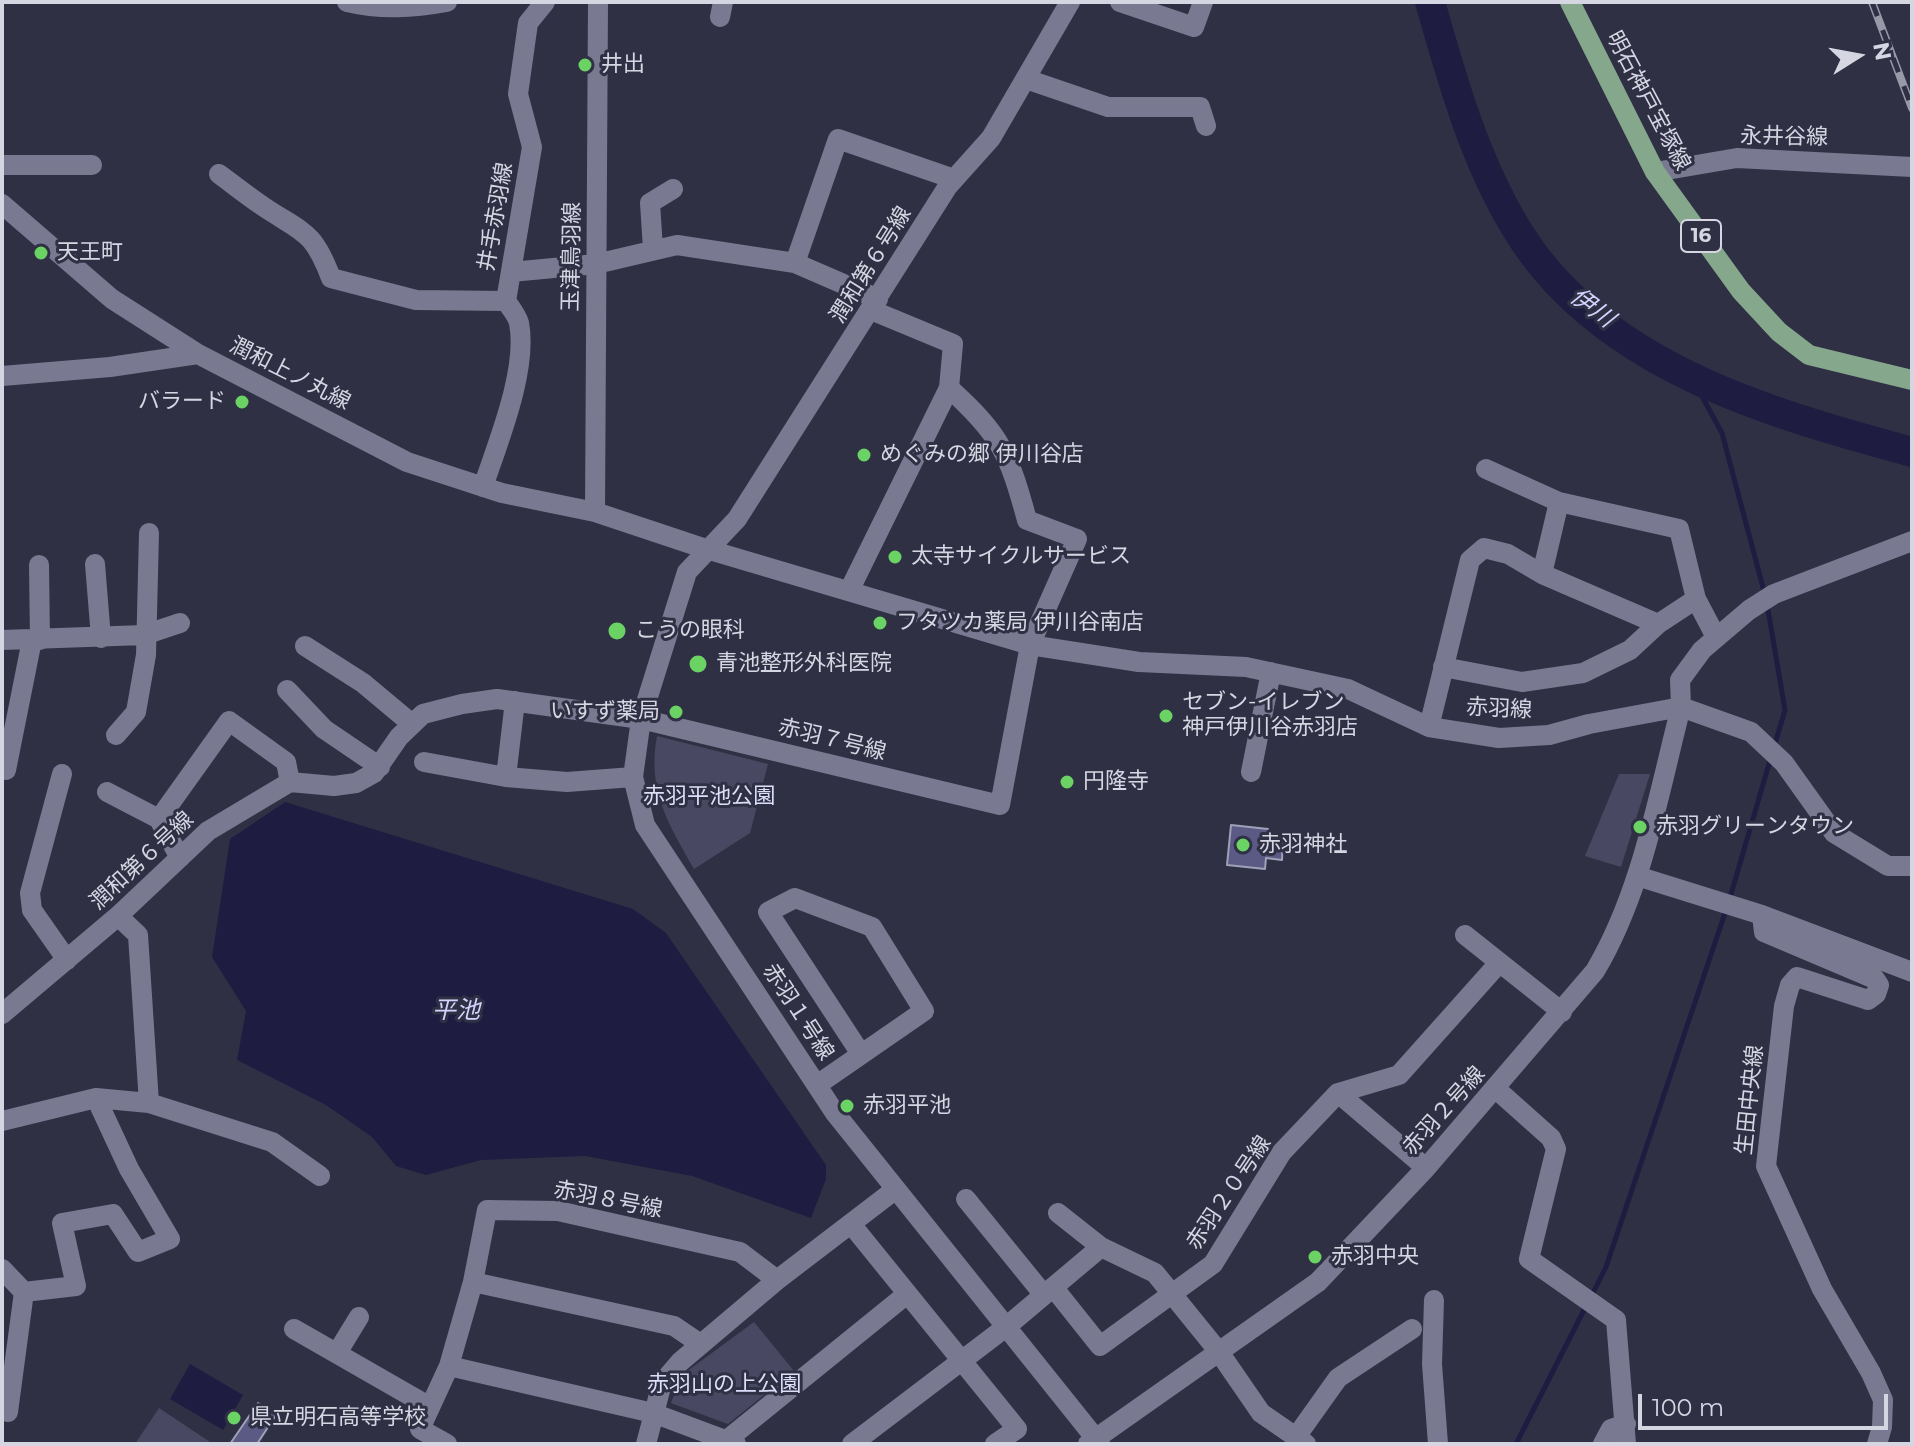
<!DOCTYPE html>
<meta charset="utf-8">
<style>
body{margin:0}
#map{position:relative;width:1914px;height:1446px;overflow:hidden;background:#303045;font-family:Montserrat,sans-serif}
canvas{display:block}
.frame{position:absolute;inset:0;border:4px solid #d6d6e3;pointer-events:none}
.north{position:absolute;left:1818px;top:16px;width:80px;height:80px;-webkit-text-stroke:6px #303045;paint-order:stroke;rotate:79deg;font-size:22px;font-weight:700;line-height:32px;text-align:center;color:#d6d6e3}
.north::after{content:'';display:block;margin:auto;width:28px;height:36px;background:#d6d6e3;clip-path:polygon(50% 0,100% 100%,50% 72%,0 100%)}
.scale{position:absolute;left:1638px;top:1394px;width:250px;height:36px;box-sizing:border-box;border:4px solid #d6d6e3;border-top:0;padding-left:10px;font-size:24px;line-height:28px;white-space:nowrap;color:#d6d6e3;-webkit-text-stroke:6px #303045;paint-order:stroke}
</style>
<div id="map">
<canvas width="1914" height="1446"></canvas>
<div class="frame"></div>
<div class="north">N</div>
<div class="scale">100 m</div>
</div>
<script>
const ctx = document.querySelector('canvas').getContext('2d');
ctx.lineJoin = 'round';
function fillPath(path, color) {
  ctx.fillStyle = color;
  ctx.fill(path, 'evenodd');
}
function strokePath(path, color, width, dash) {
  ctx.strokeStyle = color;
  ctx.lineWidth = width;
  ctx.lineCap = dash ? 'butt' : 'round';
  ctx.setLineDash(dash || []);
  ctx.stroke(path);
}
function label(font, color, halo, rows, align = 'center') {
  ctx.font = font + ' Montserrat,"Noto Sans JP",sans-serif';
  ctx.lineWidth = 6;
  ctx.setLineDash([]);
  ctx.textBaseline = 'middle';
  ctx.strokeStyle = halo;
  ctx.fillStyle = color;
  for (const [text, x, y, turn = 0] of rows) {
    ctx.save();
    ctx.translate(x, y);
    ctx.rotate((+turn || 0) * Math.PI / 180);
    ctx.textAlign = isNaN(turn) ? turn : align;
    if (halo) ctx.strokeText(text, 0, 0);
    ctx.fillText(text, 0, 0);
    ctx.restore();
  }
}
const green = new Path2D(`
 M657 736 768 764 750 833 694 869C668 823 647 790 657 736Z
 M1619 774H1650L1621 867 1585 856Z
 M754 1322 794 1371 728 1424 671 1403 682 1375Z
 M159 1408 213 1444H135Z`);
const water = new Path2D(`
 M285 802 633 909 666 933 826 1165V1179L811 1218 692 1176 585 1156 481 1160 426 1175 396 1166 372 1137 326 1105 237 1060 246 1011 212 957 230 839Z
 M190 1364 243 1395 223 1430 170 1399Z`);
const stream = new Path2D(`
 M1693 380 1722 433 1765 595
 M1767 604 1785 710 1774 747
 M1729 901 1771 757
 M1591 1297 1606 1267 1726 910
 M1516 1444 1586 1306`);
const river = new Path2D(`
 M1430 2C1452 79 1474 159 1516 228 1598 365 1768 413 1912 452`);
const building = new Path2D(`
 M1231 825 1268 829 1267 839H1283L1282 860 1266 858 1265 869 1227 865Z
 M258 1403 276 1415 257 1444H230Z`);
const minor = new Path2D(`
 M347 2C381 10 413 8 447 2
 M1070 2 991 138 948 186 737 519 687 572 641 719 633 777 645 825 835 1113 1100 1444
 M1120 2 1194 27 1203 2
 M720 17 723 2
 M1026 79 1108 107H1200L1206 126
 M2 165H92
 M1655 172 1737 158 1912 167
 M219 174C234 185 249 197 264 207 303 233 313 230 331 278L416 300 506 301
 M2 204 112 299 198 354 407 462 502 493 595 512 706 549 1030 645 1139 662 1246 667 1348 689 1429 727 1499 738 1549 735 1589 724 1681 707 1751 732 1784 763 1834 833 1888 866H1912
 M653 249 650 203 673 189
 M795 263 838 139 954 179
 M511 272 596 264 677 245 795 263 878 299
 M2 376 110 367 198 354
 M1486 469 1559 502
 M483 487C498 442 528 370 519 323 517 315 510 307 506 301L532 147 518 94 528 23 545 2
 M595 512 598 2
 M95 564 101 638
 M39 565 40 640
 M1542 574 1559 502 1679 529 1696 599 1716 637
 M849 591 949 388
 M2 640 144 635 180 623
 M305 646 363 683 412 724
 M1443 667 1522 682 1583 673 1630 650 1658 624 1696 599
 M287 690 324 729 380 767
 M1429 727 1470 560 1484 548 1508 554 1542 574 1658 624
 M116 735 136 712 146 655 149 533
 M424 762 506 777 567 782 633 777
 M6 770 32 640
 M1251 772 1271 672
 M62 774 30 893 32 910 67 960
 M506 777 515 701
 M107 792 159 819
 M180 858 159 819 229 721 286 762 290 782
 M1637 876 1762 915 1912 972
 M1762 915 1764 932 1875 979 1879 985 1876 994 1868 1000 1797 977 1790 985 1784 1006 1766 1166 1822 1289 1871 1373 1883 1400 1882 1427 1877 1444
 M118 916 138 935 149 1103
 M1465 935 1562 1012
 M2 1014 118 916 208 831 290 782 334 786 356 783 374 773 399 737 423 714 462 704 497 699 641 719 1000 805 1030 645 1077 539 1027 520C1009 454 1001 435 949 388L953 344 871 310
 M817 1085 924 1011 872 927 795 898 768 912 861 1054
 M1496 1089 1551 1138 1556 1149 1529 1259 1616 1320 1626 1444
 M1338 1093 1426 1168
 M2 1121 96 1098 149 1103 272 1142 320 1176
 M966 1199 1044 1295
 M1058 1213 1101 1247 1155 1273 1219 1352 1261 1413 1306 1444
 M851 1224 1017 1429 995 1444
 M2 1269 24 1292
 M473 1282 674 1326 699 1343
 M1053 1287 1100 1346 1213 1264 1282 1152 1338 1093 1399 1075 1499 963
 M24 1292 76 1286 62 1223 113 1214 138 1252 170 1239 129 1169 96 1098
 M1434 1300 1432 1364 1438 1444
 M294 1329 430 1407
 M337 1353 359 1317
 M449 1366 653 1413 736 1444
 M8 1412 24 1292
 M1296 1437 1338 1378 1412 1329
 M728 1439 907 1294
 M447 1444 420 1429 449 1366 473 1282 487 1210 558 1211 740 1252 777 1280
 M646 1444 662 1383 680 1362 777 1280 896 1189
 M852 1444 1006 1327 1101 1247
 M1088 1444 1318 1282 1426 1168 1595 971C1642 892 1658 796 1681 707L1680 680 1702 650 1749 610 1774 594 1912 541
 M1603 1444 1611 1429 1626 1424`);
const major = new Path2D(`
 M1570 2 1655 172 1741 291 1779 332 1809 355 1912 380`);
const rail = new Path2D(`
 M1872 2 1912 108`);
const markers = [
 [585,65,8,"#6ad364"],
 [41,253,8,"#6ad364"],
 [242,402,8,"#6ad364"],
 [864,455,8,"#6ad364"],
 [895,557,8,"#6ad364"],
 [880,623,8,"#6ad364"],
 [617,631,10,"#6ad364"],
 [698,664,10,"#6ad364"],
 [676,712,8,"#6ad364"],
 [1166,716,8,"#6ad364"],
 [1067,782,8,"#6ad364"],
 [1640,827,8,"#6ad364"],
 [1243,845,8,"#6ad364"],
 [847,1106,8,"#6ad364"],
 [1315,1257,8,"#6ad364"],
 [234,1418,8,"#6ad364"]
];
const shields = [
 [1701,236,40]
];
const shieldNames = [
 ["16",1701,236]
];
const poiNames = [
 ["井出",601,65],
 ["天王町",57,253],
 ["バラード",226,402,"right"],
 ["めぐみの郷 伊川谷店",880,455],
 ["太寺サイクルサービス",911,557],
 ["フタツカ薬局 伊川谷南店",896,623],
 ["こうの眼科",635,631],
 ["青池整形外科医院",716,664],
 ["セブン-イレブン",1182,703],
 ["神戸伊川谷赤羽店",1182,728],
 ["いすず薬局",660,712,"right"],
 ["円隆寺",1083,782],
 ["赤羽グリーンタウン",1656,827],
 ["赤羽神社",1259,845],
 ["赤羽平池",863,1106],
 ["赤羽中央",1331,1257],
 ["県立明石高等学校",250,1418]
];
const streetNames = [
 ["明石神戸宝塚線",1648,101,62],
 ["永井谷線",1784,137,1],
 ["井手赤羽線",496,217,-80],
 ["玉津鳥羽線",572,257,-89],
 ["潤和第６号線",871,265,-58],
 ["潤和上ノ丸線",290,374,27],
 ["赤羽線",1499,709,3],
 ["赤羽７号線",832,740,14],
 ["潤和第６号線",142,861,-43],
 ["赤羽１号線",798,1012,57],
 ["生田中央線",1750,1100,-84],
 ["赤羽２号線",1444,1111,-48],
 ["赤羽２０号線",1229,1193,-56],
 ["赤羽８号線",608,1200,11]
];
const parkNames = [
 ["赤羽平池公園",709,797],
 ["赤羽山の上公園",724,1385]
];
const waterNames = [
 ["伊川",1592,308,37],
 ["平池",456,1011]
];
fillPath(green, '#484863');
fillPath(water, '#1f1c41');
strokePath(stream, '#1f1c41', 5);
strokePath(river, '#1f1c41', 30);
fillPath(building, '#5b5a85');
strokePath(building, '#a0a1b9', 2);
strokePath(minor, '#797a91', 20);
strokePath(major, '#85a88c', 20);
strokePath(rail, '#9898a8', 8);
strokePath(rail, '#303045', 5, [15]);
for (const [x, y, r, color] of markers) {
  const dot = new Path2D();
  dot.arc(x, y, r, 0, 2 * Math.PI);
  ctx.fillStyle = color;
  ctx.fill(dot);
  strokePath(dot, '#303045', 3);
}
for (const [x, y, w] of shields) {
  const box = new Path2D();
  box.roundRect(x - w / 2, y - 16, w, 32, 6);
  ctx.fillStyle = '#303045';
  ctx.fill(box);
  strokePath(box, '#d6d6e3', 2);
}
label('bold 20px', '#d6d6e3', null, shieldNames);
label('22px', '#d6d6e3', '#303045', poiNames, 'left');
label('22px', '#d6d6e3', '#303045', streetNames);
label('22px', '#dcddf9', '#303045', parkNames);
label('italic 24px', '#d2d3fe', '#303045', waterNames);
</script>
